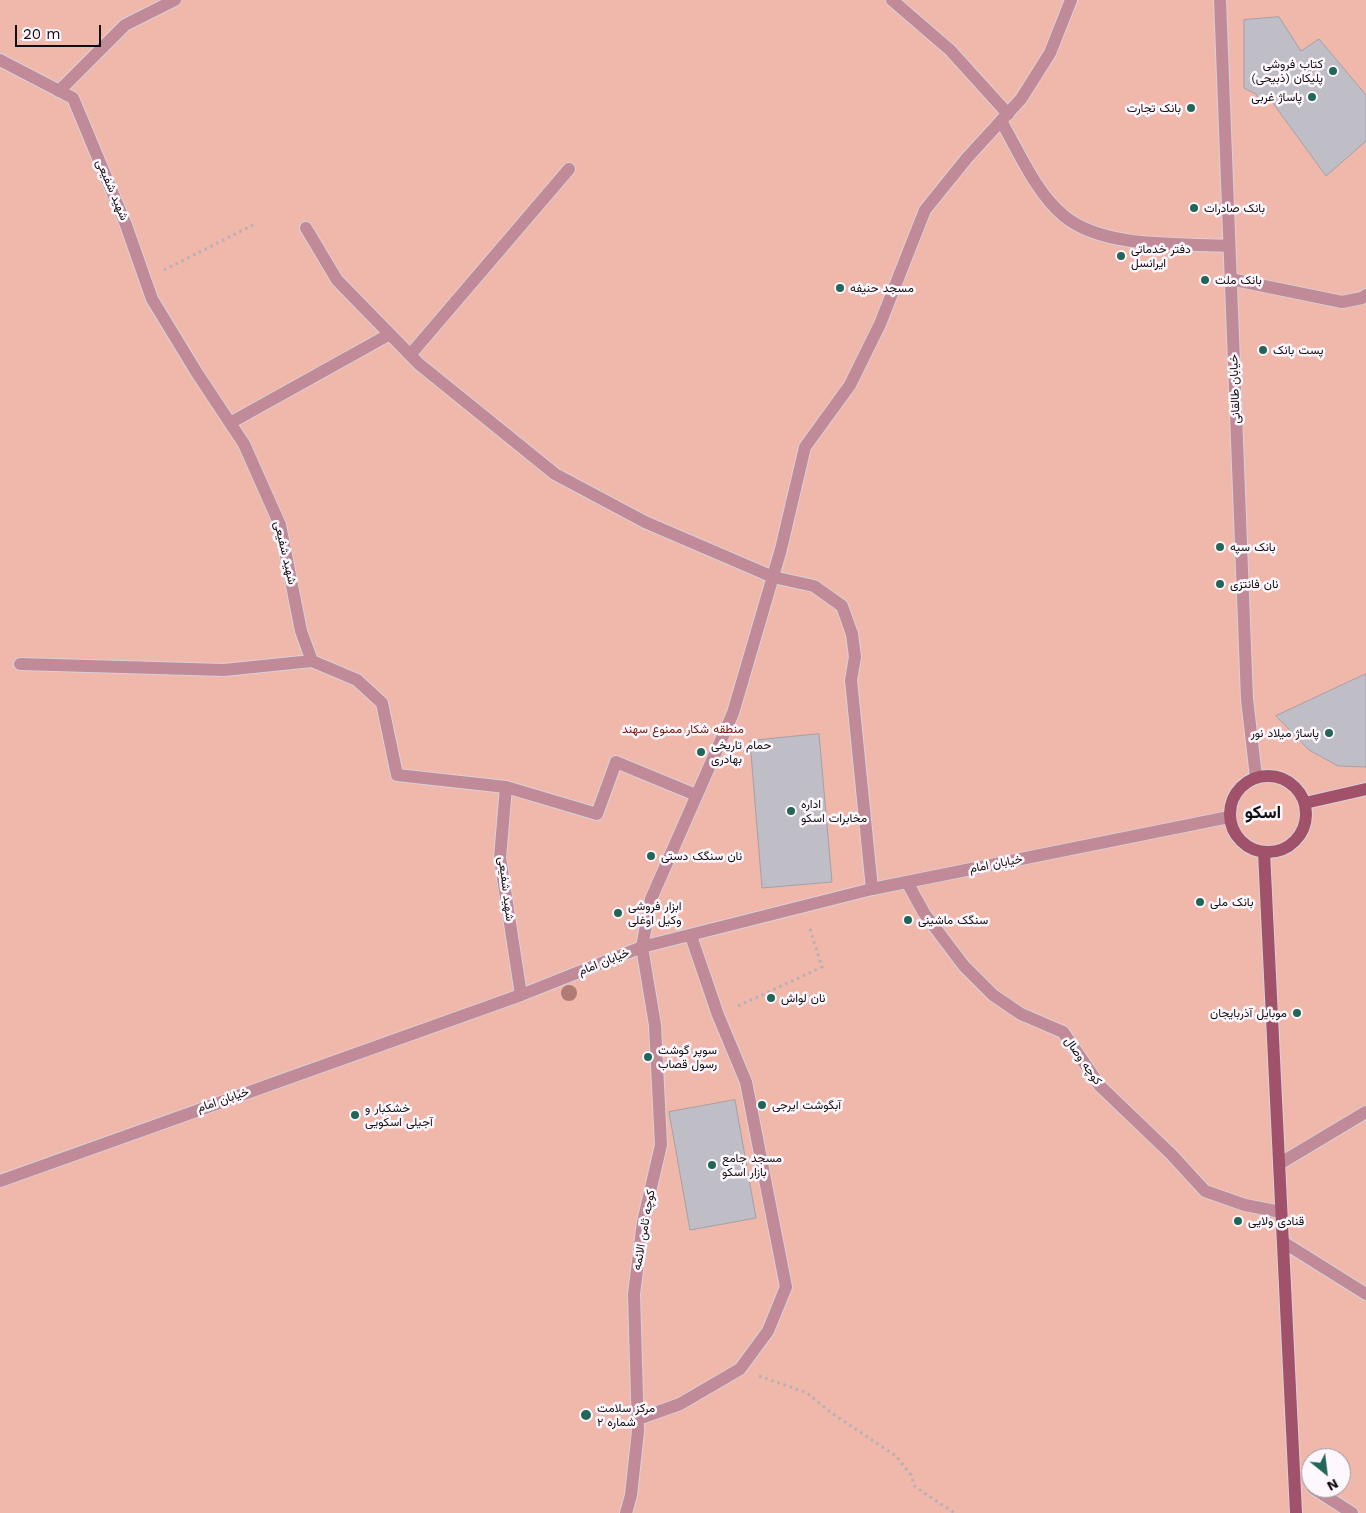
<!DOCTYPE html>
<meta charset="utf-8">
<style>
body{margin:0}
#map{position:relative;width:1366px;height:1513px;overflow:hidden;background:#fef7fd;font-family:"Work Sans",sans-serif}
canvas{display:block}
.north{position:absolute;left:1301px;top:1448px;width:50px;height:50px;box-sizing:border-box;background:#fef7fd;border:1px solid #9f9a9e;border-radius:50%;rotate:151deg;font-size:14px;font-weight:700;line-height:20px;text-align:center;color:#100e10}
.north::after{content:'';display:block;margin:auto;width:18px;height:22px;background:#216659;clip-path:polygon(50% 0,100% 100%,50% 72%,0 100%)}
.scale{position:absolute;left:15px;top:25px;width:86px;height:22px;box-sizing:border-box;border:2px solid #100e10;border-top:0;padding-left:6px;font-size:15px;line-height:18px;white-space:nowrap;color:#100e10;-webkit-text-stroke:4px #fef7fd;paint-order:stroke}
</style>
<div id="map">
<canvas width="1366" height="1513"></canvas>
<div class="north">N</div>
<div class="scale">20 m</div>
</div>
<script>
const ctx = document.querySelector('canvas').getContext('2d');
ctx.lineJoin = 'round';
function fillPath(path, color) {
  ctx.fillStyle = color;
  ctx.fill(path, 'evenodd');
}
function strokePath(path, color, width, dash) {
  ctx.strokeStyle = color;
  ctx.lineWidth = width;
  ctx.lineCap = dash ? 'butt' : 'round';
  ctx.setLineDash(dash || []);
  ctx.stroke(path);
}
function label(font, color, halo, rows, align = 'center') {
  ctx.font = font + ' "Work Sans",Vazirmatn,sans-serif';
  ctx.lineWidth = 5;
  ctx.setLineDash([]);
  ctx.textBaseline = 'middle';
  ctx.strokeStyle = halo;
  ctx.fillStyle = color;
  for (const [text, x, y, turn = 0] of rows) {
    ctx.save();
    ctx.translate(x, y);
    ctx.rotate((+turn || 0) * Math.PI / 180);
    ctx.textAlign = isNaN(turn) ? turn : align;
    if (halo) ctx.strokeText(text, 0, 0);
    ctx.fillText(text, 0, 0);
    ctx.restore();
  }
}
const green = new Path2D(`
 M0 0H1366V1513H0ZM1311 1458H1341V1488H1311Z`);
const building = new Path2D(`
 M1279 17 1301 51 1319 39 1366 95V141L1326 176 1270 99 1261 105 1256 94 1244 88V20Z
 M1366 674V767L1338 766 1309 750 1276 716Z
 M819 734 832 882 762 888 750 741Z
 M735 1100 756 1218 690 1230 669 1112Z`);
const path = new Path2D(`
 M164 270 257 223
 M738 1006 822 967 809 926
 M759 1376 807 1393 833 1414 896 1456 911 1475 915 1487 955 1513`);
const service = new Path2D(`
 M892 0 950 50 1008 114
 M0 60 73 98 126 225 152 299 197 373 244 444 280 525 301 631 312 661 357 680 382 703 397 775 506 787 500 858 521 995
 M1001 121C1019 152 1036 193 1064 216 1104 249 1179 243 1229 246
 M306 228 337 280 419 364 555 474 645 522 773 577 814 586 842 606 852 634
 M1230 279 1342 302 1362 298 1366 295
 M410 355 569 169
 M230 423 390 334
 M20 664 224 670 312 661
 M506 787 597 814 616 762 696 795
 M1279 1164 1366 1112
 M1313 1488 1352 1513`);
const minor = new Path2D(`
 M59 91 125 25 175 0
 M852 634 855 657 851 680 872 889
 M907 882 924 913 964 966 993 995 1021 1014 1063 1032 1100 1086 1171 1154 1205 1191 1245 1205 1281 1212
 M1283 1242 1366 1294
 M638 1419 680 1404 740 1369 768 1331 786 1287 746 1082 718 1015 691 936
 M626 1513 631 1495 638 1431 634 1294 643 1222 661 1145 655 1025 642 947 651 899 733 713 781 549 805 447 850 385 880 324 925 210 967 158 1021 99 1050 53 1071 0`);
const tertiary = new Path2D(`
 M1220 0 1247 699 1256 777
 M0 1181 521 995 642 947 872 889 1229 817`);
const secondary = new Path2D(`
 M1230 814a38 38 0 1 1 76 0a38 38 0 1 1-76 0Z
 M1305 803 1366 789
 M1264 852 1296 1513`);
const trees = [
 [569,993]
];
const markers = [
 [1333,71,5,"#216659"],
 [1312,97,5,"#216659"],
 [1191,108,5,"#216659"],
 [1194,208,5,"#216659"],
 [1121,256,5,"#216659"],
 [1205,280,5,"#216659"],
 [840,288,5,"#216659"],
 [1263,350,5,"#216659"],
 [1220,547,5,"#216659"],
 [1220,584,5,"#216659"],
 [1329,733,5,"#216659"],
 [701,752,5,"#216659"],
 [791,811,5,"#216659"],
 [651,856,5,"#216659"],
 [1200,902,5,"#216659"],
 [618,913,5,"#216659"],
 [908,920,5,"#216659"],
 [771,998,5,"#216659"],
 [1297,1013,5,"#216659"],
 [648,1057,5,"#216659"],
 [762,1105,5,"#216659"],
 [355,1115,5,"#216659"],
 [712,1165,5,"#216659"],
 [1238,1221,5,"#216659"],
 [586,1415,6,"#216659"]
];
const poiNames = [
 ["کتاب فروشی",1323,64,"right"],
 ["پلیکان (ذبیحی)",1323,78,"right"],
 ["پاساژ غربی",1302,97,"right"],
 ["بانک تجارت",1181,108,"right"],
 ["بانک صادرات",1204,208],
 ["دفتر خدماتی",1131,249],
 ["ایرانسل",1131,263],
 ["بانک ملت",1215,280],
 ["مسجد حنیفه",850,288],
 ["پست بانک",1273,350],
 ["بانک سپه",1230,547],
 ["نان فانتزی",1230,584],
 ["پاساژ میلاد نور",1319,733,"right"],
 ["حمام تاریخی",711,745],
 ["بهادری",711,759],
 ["اداره",801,804],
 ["مخابرات اسکو",801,818],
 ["نان سنگک دستی",661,856],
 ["بانک ملی",1210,902],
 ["ابزار فروشی",628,906],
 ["وکیل اوغلی",628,920],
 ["سنگک ماشینی",918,920],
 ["نان لواش",781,998],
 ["موبایل آذربایجان",1287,1013,"right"],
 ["سوپر گوشت",658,1050],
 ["رسول قصاب",658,1064],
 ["آبگوشت ایرجی",772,1105],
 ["خشکبار و",365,1108],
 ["آجیلی اسکویی",365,1122],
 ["مسجد جامع",722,1158],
 ["بازار اسکو",722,1172],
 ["قنادی ولایی",1248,1221],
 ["مرکز سلامت",597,1408],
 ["شماره ۲",597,1422]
];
const streetNames = [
 ["شهید شفیعی",112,190,67],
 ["خیابان طالقانی",1235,389,-92],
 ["شهید شفیعی",285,553,77],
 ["خیابان امام",996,864,-11],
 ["شهید شفیعی",506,889,83],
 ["خیابان امام",604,962,-22],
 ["کوچه وصال",1083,1061,55],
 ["خیابان امام",223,1100,-19],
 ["کوچه ثامن الائمه",644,1230,-80]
];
const parkNames = [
 ["منطقه شکار ممنوع سهند",683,729]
];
const districtNames = [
 ["اسکو",1263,813]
];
fillPath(green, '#f0b7ab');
fillPath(building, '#bfbdc5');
strokePath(building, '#a3a1a8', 1);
strokePath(service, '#d8d2d7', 14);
strokePath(minor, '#d8d2d7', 14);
strokePath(tertiary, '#d8d2d7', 14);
strokePath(secondary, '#d8d2d7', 14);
strokePath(path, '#b5b0b4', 3, [2.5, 4]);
strokePath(service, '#c18a98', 12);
strokePath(minor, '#c18a98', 12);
strokePath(tertiary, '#c18a98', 12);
strokePath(secondary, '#a1526a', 12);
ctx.fillStyle = '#b07b75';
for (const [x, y] of trees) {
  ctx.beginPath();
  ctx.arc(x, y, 8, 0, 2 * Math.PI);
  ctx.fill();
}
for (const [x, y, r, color] of markers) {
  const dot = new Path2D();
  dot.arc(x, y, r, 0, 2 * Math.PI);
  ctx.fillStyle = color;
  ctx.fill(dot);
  strokePath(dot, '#fef7fd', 2);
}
label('12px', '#100e10', '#fef7fd', poiNames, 'left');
label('12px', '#100e10', '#fef7fd', streetNames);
label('12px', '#701505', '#fef7fd', parkNames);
label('bold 18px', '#100e10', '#fef7fd', districtNames);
</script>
